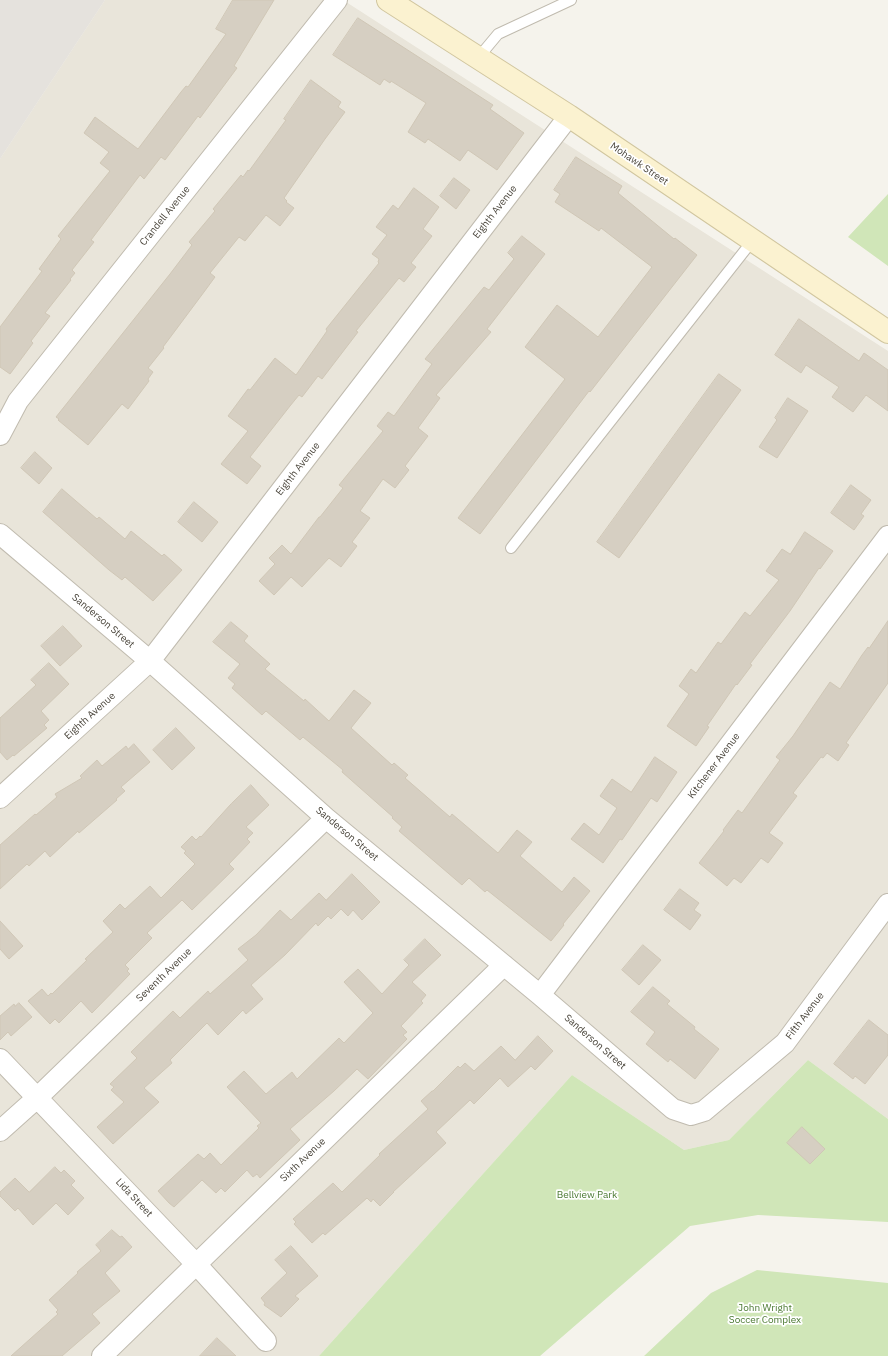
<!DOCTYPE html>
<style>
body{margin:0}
canvas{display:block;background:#f5f3ec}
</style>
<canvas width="888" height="1356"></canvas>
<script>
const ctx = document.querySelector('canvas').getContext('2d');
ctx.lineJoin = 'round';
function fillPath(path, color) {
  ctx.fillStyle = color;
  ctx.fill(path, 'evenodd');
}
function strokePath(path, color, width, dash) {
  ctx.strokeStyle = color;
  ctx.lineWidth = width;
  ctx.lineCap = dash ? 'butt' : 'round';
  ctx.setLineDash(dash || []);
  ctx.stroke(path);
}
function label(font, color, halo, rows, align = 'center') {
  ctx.font = font + ' "IBM Plex Sans",sans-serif';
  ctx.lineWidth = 3.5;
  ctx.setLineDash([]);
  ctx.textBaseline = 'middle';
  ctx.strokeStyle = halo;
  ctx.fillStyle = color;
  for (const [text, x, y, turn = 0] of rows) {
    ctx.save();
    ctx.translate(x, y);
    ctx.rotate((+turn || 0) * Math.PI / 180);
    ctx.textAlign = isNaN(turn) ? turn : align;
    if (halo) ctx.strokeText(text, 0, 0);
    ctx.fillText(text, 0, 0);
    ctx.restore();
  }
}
const residential = new Path2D(`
 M105 0H343L888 351V1119L808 1060 729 1140 684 1150 572 1075 319 1356H0V159Z`);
const industrial = new Path2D(`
 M0 0H105L0 159Z`);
const green = new Path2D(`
 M888 194V266L848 237Z
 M808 1060 888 1119V1222L758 1215 690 1226 540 1356H319L572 1075 684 1150 729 1140Z
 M757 1270 888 1283V1356H644L711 1293Z`);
const building = new Path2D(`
 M233 0H274L234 66 237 68 200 118 198 116 165 160 161 157 144 179 140 175 91 240 94 242 72 270 75 273 70 279 71 280 45 313 50 316 31 341 33 343 10 374 0 367V327L42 271 39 269 61 239 58 236 110 171 100 163 109 152 84 133 95 117 138 149 181 92 186 86 188 87 226 34 216 29Z
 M358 18 493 105 490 109 524 133 497 170 468 150 460 161 428 139 425 143 408 132 426 103 391 81 390 83 384 79 380 85 333 55Z
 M311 80 341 102 338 107 345 112 325 139 284 198 287 201 286 202 294 208 280 226 266 215 245 241 239 237 210 273 215 277 204 292 163 347 164 348 148 368 153 372 148 379 149 381 128 409 122 404 88 445 58 420 59 419 56 417 170 274 192 245 189 242 215 211 213 209 241 175 243 177 248 170 249 171 286 120 284 119Z
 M576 157 622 186 618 193 674 239 675 238 697 255 590 392 589 391 480 534 458 518 565 379 525 347 557 305 598 337 652 267 601 228 599 231 555 202 560 194 554 190Z
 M454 178 470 190 456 209 440 196Z
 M414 188 439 207 423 229 432 236 411 263 416 267 404 282 399 278 356 331 358 332 322 379 318 376 302 397 299 395 290 406 250 457 261 466 247 484 221 464 248 431 228 416 248 389 250 390 275 358 296 375 327 331 326 329 379 263 378 262 379 259 372 254 387 235 376 227 393 205 398 209Z
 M522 236 545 254 487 329 491 332 436 395 440 398 418 428 428 436 405 466 409 470 395 488 383 479 360 511 370 518 352 542 357 546 341 567 329 558 302 587 291 577 274 595 259 581 275 564 269 558 282 545 291 554 319 517H320L343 488 339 485 383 431 377 426 388 412 394 416 432 364 425 359 484 287 489 290 514 259 508 253Z
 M799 319 859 361 864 353 888 370V411L866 395 853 412 832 397 839 387 806 365 801 373 775 355Z
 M719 374 741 390 619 558 597 542Z
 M788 398 808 411 777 458 759 447 777 420 775 418Z
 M35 452 52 468 39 484 21 468Z
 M851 485 871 500 861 514 864 516 854 530 831 513Z
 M62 489 97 519 99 517 125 539 131 531 162 556 164 554 182 570 153 601 125 577 122 580 109 570 43 512Z
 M194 502 218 522 202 542 178 522Z
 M805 532 833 551 820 569 819 568 790 611 750 664 752 665 737 685 736 684 707 726 709 727 696 746 667 726 689 694 679 686 691 669 696 673 718 642 721 644 745 612 750 616 779 580 766 571 782 549 790 554Z
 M888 621V683L846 743 849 745 838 761 827 753 823 758 821 757 793 793 797 796 769 833 783 843 768 863 761 858 741 883 734 878 727 886 699 863 724 831 723 830 738 810 742 813 780 760 776 757 793 736 830 682 840 689 862 655 868 647 869 648Z
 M231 622 248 636 244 641 270 664 265 669 304 701 305 699 329 721 354 690 371 703 351 728 392 765 394 763 408 775 405 778 450 817 452 814 498 853 517 830 532 842 520 856 562 892 574 877 590 891 563 924 564 925 551 941 487 890 485 892 469 878 462 885 399 831 402 827 392 818 393 817 342 772 343 770 303 737 300 740 266 711 262 715 232 688 235 684 228 678 240 664 213 642Z
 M63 626 82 646 60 666 41 646Z
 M49 663 69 684 41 711 49 720 44 725 47 728 14 756 13 755 7 760 0 752V718L36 685 31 680Z
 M176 728 195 748 172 770 153 750Z
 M134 744 150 762 121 787 125 791 116 799 117 800 79 833 78 831 50 857 45 851 29 866 27 864 0 889V845L35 814 36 815 57 797 55 794 82 778 80 776 97 760 102 766 126 746 128 749Z
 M655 757 677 772 657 802 651 798 622 840 620 839 603 863 571 839 584 823 599 835 617 808 600 796 612 779 631 792Z
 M251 785 269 805 246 827 253 833 247 839 250 842 229 864 234 869 192 910 182 900 147 933 152 938 125 965 129 969 127 971 130 974 92 1013 81 1001 59 1023 55 1019 50 1024 28 1001 42 989 48 996 51 993 52 994 87 960 85 959 113 932 103 921 120 904 125 909 150 886 161 898 195 864 184 853 186 851 181 847 192 836 196 840 200 836 201 837 231 804Z
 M352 874 380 902 362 920 353 910 348 916 341 909 331 919 328 916 318 926 316 923 285 955 251 985 263 999 246 1014 243 1010 218 1035 207 1023 170 1060 172 1063 144 1088 159 1102 113 1144 97 1127 124 1102 111 1090 114 1087 110 1084 137 1058 131 1052 173 1011 180 1018 208 991 210 994 248 960 238 949 256 935 280 910 291 920 319 893 326 900Z
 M680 889 699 903 694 910 701 915 690 930 664 910Z
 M0 921 23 946 9 959 0 949Z
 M425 939 441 955 412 982 426 995 421 1001 423 1003 401 1026 407 1032 403 1035 407 1039 368 1079 357 1069 334 1091 290 1129 300 1140 260 1178 257 1174 253 1177 247 1170 225 1192 221 1188 216 1193 202 1180 174 1207 169 1203 158 1191 198 1154 204 1159 210 1153 221 1165 259 1128 257 1126 261 1123 227 1087 244 1071 266 1094 292 1072 297 1079 339 1038 344 1043 373 1013 344 982 358 969 382 994 409 965 404 960Z
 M643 945 661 960 639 985 622 970Z
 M653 987 670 1001 667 1004 695 1027 694 1029 719 1049 695 1079 670 1059 668 1062 646 1044 655 1032 631 1012Z
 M19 1003 32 1017 11 1036 8 1032 0 1040V1016L14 1004 15 1006Z
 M869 1020 888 1035V1055L865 1084 855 1076 853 1079 834 1064Z
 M538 1036 553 1051 535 1070 531 1066 508 1087 500 1078 474 1104 470 1100 436 1132 446 1143 393 1192H394L380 1206 373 1199 371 1202 367 1198 325 1235 323 1233 312 1243 294 1224 296 1222 293 1219 333 1183 342 1192 380 1155 379 1154 428 1109 421 1101 432 1091H433L458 1066 460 1068 465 1063 474 1071 501 1046 515 1060Z
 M802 1127 825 1149 810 1164 787 1143Z
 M55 1167 61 1173 64 1170 75 1181 71 1185 84 1198 68 1215 56 1203 33 1225 18 1208 15 1211 0 1196V1192L15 1178 29 1192Z
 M112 1230 120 1237 122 1236 132 1247 105 1273 120 1291 92 1314 100 1323 62 1356H11L58 1314 56 1312 58 1310 49 1300 78 1273 77 1272 101 1251 96 1245Z
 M291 1246 318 1276 295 1296 299 1299 281 1317 264 1305 265 1303 261 1298 287 1273 275 1260Z
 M217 1338 236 1356H200Z`);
const lane = new Path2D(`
 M478 58 498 34 571 0
 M511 548 753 240`);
const street = new Path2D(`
 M0 435 18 401 337 0
 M0 534 150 661 326 818 540 995 673 1109 691 1115 704 1111 785 1043 888 904
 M0 798 150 661 569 116
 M540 995 888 536
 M0 1059 196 1264 266 1341
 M0 1131 38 1097 326 818
 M102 1356 504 965`);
const secondary = new Path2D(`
 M388 0 569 116 888 332`);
const streetNames = [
 ["Mohawk Street",639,164,34],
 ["Eighth Avenue",495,212,-52],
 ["Crandell Avenue",165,216,-51],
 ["Eighth Avenue",298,469,-52],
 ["Sanderson Street",103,621,40],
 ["Eighth Avenue",90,716,-42],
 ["Kitchener Avenue",714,766,-53],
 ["Sanderson Street",347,834,40],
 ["Seventh Avenue",164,975,-44],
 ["Fifth Avenue",805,1016,-53],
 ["Sanderson Street",595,1042,41],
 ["Sixth Avenue",303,1160,-44],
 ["Lida Street",134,1198,47]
];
const parkNames = [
 ["Bellview Park",587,1195],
 ["John Wright",765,1308],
 ["Soccer Complex",765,1320]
];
fillPath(residential, '#e9e5da');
fillPath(industrial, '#e5e2dd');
fillPath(green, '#d0e6b8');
fillPath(building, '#d6cfc2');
strokePath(building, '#d0c7b6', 1);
strokePath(lane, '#c0bbaf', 12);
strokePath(street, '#c0bbaf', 22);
strokePath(secondary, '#d1c69f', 24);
strokePath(lane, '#fff', 10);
strokePath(street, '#fff', 20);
strokePath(secondary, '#fbf2d0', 22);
label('10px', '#49443a', '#fff', streetNames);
label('10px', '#497830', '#fff', parkNames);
</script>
